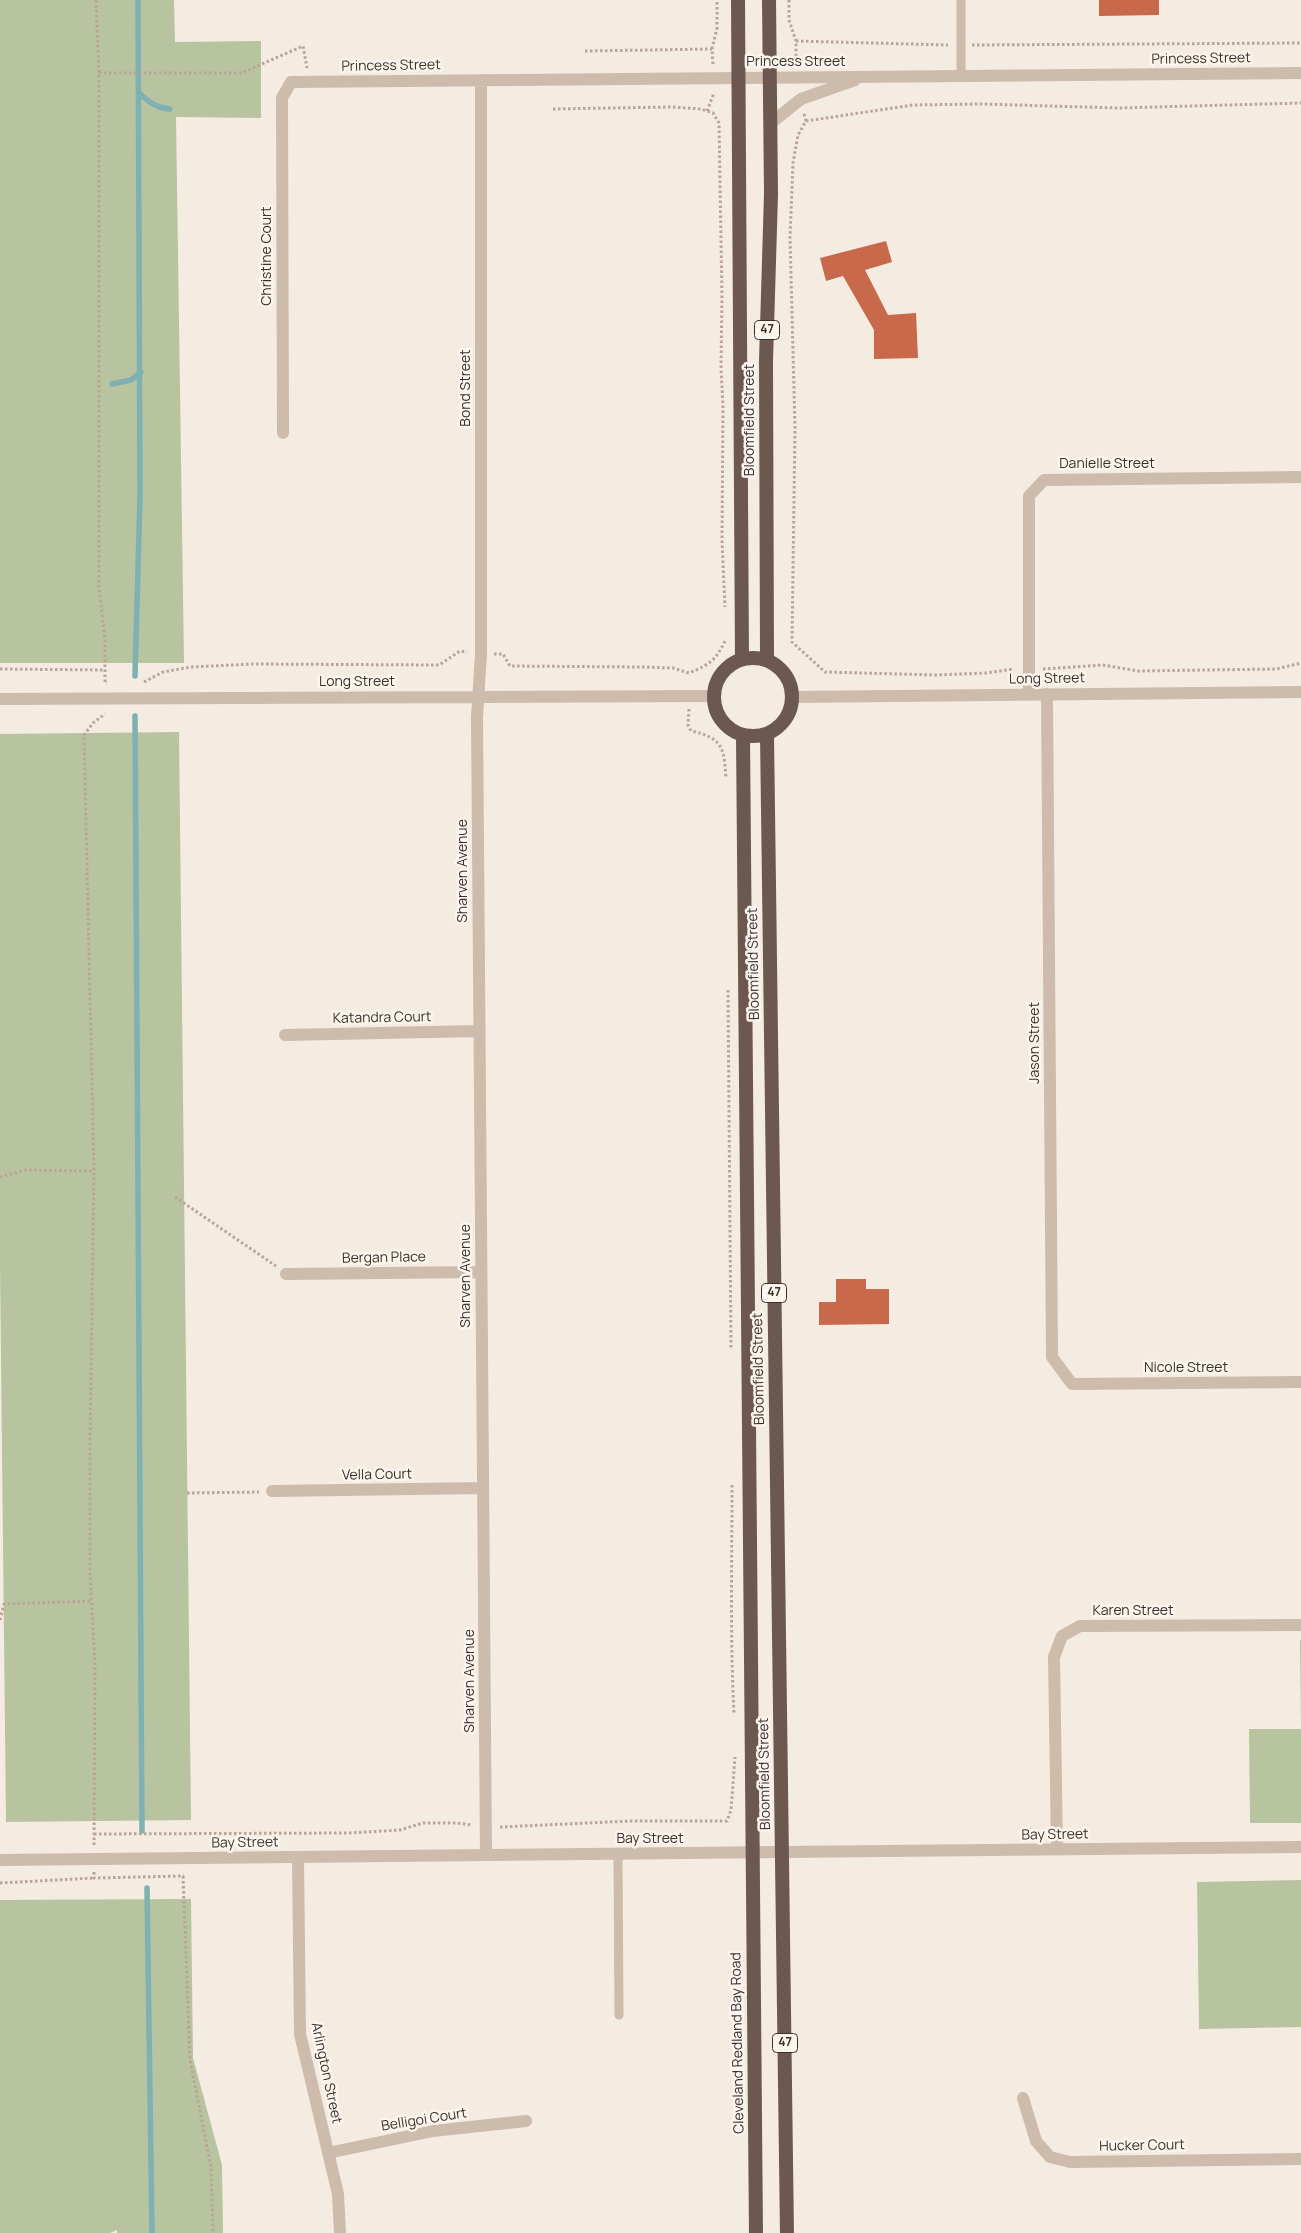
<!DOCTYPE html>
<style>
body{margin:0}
canvas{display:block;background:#f4ebe1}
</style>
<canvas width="1301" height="2233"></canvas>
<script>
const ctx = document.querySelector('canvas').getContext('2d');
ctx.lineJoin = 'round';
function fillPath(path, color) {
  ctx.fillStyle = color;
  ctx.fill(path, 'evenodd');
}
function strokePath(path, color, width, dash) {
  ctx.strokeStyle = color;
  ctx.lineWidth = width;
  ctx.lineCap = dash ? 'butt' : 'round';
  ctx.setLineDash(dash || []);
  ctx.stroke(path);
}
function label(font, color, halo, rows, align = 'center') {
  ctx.font = font + ' Manrope,sans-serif';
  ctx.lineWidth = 5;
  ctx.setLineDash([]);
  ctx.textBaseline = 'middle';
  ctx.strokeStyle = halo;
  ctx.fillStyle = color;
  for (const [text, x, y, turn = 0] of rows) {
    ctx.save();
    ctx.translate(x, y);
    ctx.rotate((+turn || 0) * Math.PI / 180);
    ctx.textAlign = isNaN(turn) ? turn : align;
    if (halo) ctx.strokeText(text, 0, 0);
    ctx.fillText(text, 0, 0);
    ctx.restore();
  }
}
const green = new Path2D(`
 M0 0H174L175 42 261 41V118L176 117 184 663H0Z
 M179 732 191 1820 6 1822 0 1264V734Z
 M1300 1640H1301V1823H1250L1249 1729H1301Z
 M1301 1880V2027L1199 2029 1197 1882Z
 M191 1899 193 2058 222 2165 223 2233H117V2230L110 2233H0V1900Z`);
const stream = new Path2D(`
 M139 93C149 102 156 108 170 109
 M112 384 131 380 141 372
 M135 676 140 496 138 0
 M135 716 142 1831
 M147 1888 152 2233`);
const building = new Path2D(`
 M1099 0H1159V15L1099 16Z
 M886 241 892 262 865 270 888 315 916 313 918 358 874 359V330L843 276 826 281 820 258Z
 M836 1279H866V1289H889V1324L819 1325V1302H836Z`);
const path = new Path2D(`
 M96 0 99 73V588L105 640V683H107
 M789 0V20L796 41V64
 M796 41 948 45
 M972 45 1301 43
 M585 51 712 49
 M713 64 712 49 717 28V0
 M99 73H241L303 46 307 68
 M553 109 672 107 701 109 713 113 719 123 722 297 721 369 723 406 722 540 725 607
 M707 111 714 93
 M804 114 806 121 798 135 793 163 790 237 795 428 792 642 825 672 936 675 986 673 1014 669
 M806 121 913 105 981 104 1119 108 1301 103
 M494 654H503L510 666 641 667 673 668 689 673C711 664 716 660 726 639
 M0 669 105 670
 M1043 669 1103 665 1138 671 1276 669 1301 663
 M144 682 163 672 191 667 252 664 439 665 460 651 467 652
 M689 709 688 725 691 731C724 738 724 749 726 779
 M728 990 731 1349
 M0 1177 26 1170 94 1171
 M175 1197 276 1266
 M732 1485C732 1561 730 1637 734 1714
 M187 1493 259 1492
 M0 1620 4 1604 92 1601
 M500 1827 631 1821H727L731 1810 735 1757
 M94 1834 349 1833 400 1830 423 1823H457L472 1825
 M94 1845 95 1666 90 1574V1442L94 1171 84 735 93 723 105 714
 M94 1872V1878L183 1876 190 2060 211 2167 213 2233
 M0 1883 94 1878`);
const service = new Path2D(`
 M961 0V76
 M618 1854 619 2015`);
const minor = new Path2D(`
 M481 80V654L477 717 486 1855
 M771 123 801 99 855 80
 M283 433 282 98 291 82 1301 73
 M1029 694V496L1044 480 1301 477
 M1047 694 1052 1357 1072 1384 1301 1382
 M0 699 713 696
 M285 1035 479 1031
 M286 1274 481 1272
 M272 1491 483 1488
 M1057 1849 1054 1657 1062 1636 1080 1626 1301 1625
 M782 1852 1301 1847
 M298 1857 300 2034 338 2194 340 2233
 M1023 2098 1036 2141 1050 2157 1070 2162 1301 2159
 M328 2153 433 2131 526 2121`);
const tertiary = new Path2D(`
 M793 697 1301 692
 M0 1860 782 1852`);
const trunk = new Path2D(`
 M738 0 742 659
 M714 697a39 39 0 1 1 78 0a39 39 0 1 1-78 0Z
 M767 660 766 361 771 194 769 0
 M767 735 787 2233
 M743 736 756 2233`);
const shields = [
 [767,330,25],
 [774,1293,25],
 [785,2043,25]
];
const shieldNames = [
 ["47",767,330],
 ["47",774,1293],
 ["47",785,2043]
];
const streetNames = [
 ["Princess Street",1201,59,-1],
 ["Princess Street",796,62],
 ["Princess Street",391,66,-1],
 ["Christine Court",267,256,-90],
 ["Bond Street",466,388,-90],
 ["Bloomfield Street",750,420,-90],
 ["Danielle Street",1107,464],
 ["Long Street",1047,679,-1],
 ["Long Street",357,682],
 ["Sharven Avenue",463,871,-90],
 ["Bloomfield Street",754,964,-91],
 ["Katandra Court",382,1018,-1],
 ["Jason Street",1035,1043,-90],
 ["Bergan Place",384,1258,-1],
 ["Sharven Avenue",466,1276,-90],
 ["Nicole Street",1186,1368],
 ["Bloomfield Street",759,1369,-91],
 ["Vella Court",377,1475,-1],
 ["Karen Street",1133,1611],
 ["Sharven Avenue",470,1681,-90],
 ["Bloomfield Street",765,1774,-91],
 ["Bay Street",1055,1835,-1],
 ["Bay Street",650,1839],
 ["Bay Street",245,1843,-1],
 ["Cleveland Redland Bay Road",738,2043,-91],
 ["Arlington Street",326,2073,78],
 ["Belligoi Court",424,2120,-9],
 ["Hucker Court",1142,2146,-1]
];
fillPath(green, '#b8c4a0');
strokePath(stream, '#7fb0b2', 5.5);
fillPath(building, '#c8694b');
strokePath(path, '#b9a596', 3, [2.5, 2.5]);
strokePath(service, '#cdbbac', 9);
strokePath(minor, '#cdbbac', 12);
strokePath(tertiary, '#cdbbac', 12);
strokePath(trunk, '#6c584f', 14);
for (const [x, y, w] of shields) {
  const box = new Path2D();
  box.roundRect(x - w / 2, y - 9.5, w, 19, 4);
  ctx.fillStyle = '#fbf5ee';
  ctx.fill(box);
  strokePath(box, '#3b302b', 1);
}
label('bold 12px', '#3b302b', null, shieldNames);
label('14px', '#3b302b', '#fbf5ee', streetNames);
</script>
